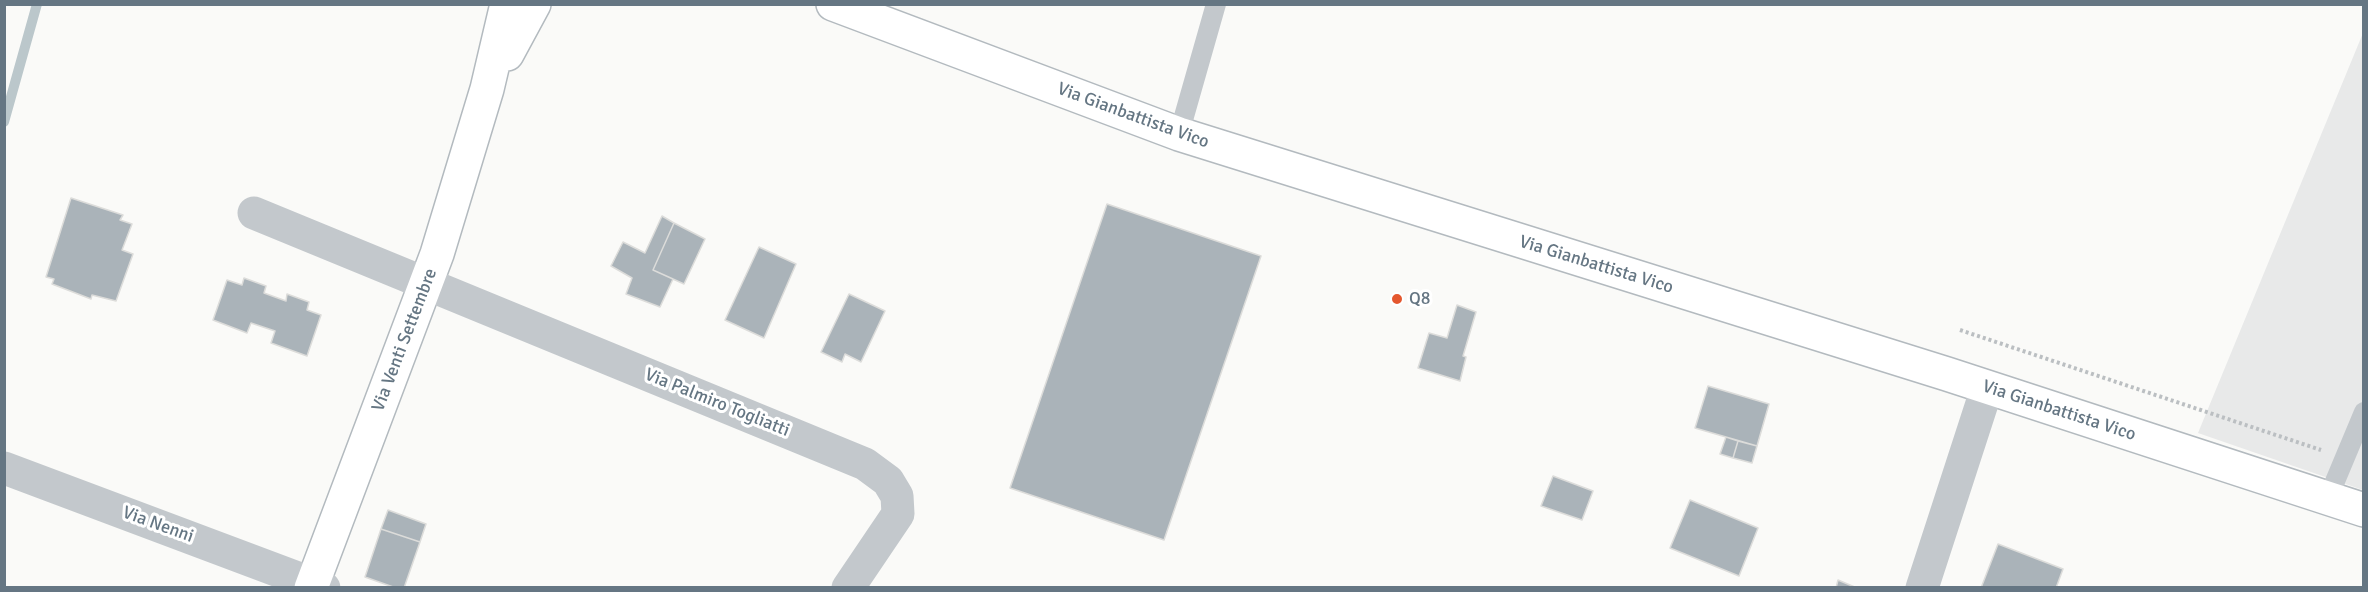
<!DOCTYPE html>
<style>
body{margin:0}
#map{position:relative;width:2368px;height:592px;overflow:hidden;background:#fafaf8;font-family:Signika,sans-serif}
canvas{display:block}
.frame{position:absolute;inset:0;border:6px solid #657683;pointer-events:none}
</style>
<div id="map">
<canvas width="2368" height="592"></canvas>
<div class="frame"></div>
</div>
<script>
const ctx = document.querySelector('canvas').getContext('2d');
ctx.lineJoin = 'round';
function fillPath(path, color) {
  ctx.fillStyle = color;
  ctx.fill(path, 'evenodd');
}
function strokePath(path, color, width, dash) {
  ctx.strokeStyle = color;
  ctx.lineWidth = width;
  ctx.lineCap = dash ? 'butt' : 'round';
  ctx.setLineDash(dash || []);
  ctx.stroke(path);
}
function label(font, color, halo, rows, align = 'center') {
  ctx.font = font + ' Signika,sans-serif';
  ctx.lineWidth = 6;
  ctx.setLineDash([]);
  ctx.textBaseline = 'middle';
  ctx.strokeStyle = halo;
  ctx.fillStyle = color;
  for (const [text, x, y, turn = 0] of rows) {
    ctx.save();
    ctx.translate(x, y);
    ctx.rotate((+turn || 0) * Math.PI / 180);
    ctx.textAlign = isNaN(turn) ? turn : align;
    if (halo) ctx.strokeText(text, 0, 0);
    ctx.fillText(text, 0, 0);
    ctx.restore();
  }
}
const built = new Path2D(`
 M2363 33V490L2198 433Z`);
const stream = new Path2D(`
 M4 122 37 4`);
const building = new Path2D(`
 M71 198 123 215 120 220 132 224 122 250 133 254 116 301 92 295 91 299 52 284 54 279 46 277Z
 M1107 204 1261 256 1164 540 1010 488Z
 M662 216 674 223 653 270 673 279 660 307 626 294 632 278 611 266 623 242 645 253Z
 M674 223 705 239 684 284 653 270Z
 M759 247 796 264 764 338 725 320Z
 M244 278 266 286 264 293 286 301 287 294 309 302 307 310 321 315 307 356 271 343 275 331 251 323 247 333 213 320 227 280 242 285Z
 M849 294 885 311 861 362 845 354 842 362 821 352Z
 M1457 305 1476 312 1463 356 1466 357 1460 381 1418 368 1429 333 1447 338Z
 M1708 386 1769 404 1757 446 1695 428Z
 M1726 437 1738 441 1733 458 1720 454Z
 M1738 441 1757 446 1752 463 1733 458Z
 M1553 476 1593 491 1582 520 1541 506Z
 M1690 500 1758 528 1739 576 1670 548Z
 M388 510 426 524 420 542 381 529Z
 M381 529 420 542 404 588H396L365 577Z
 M1998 544 2063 569 2056 588H1981Z
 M1838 580 1857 588H1836Z`);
const path = new Path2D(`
 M1960 330 2321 450`);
const lane = new Path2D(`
 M1179 134 1216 4
 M2328 498 2364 412`);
const street = new Path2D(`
 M254 213 865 464 888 481 897 496 898 514 848 588
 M4 468 324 588
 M1922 588 1987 388`);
const secondary = new Path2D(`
 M833 4 1179 134 1947 374 2364 510
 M507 54 534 4
 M311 588 437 254 487 89 507 4`);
const markers = [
 [1397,299,6,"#e4572e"]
];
const streetNames = [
 ["Via Gianbattista Vico",1133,116,20],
 ["Via Gianbattista Vico",1596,265,17],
 ["Via Venti Settembre",405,340,-69],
 ["Via Palmiro Togliatti",717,403,22],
 ["Via Gianbattista Vico",2059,411,18],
 ["Via Nenni",158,525,20]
];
const poiNames = [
 ["Q8",1409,299]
];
fillPath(built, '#e8e9e9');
strokePath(stream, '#bbc7cb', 10);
fillPath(building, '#aab3b9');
strokePath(building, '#dcdcda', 1.5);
strokePath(secondary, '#b3babf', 36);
strokePath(path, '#bbbfc2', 4, [3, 3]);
strokePath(lane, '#c3c8cc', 20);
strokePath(street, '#c3c8cc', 33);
strokePath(secondary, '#fff', 33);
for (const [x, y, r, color] of markers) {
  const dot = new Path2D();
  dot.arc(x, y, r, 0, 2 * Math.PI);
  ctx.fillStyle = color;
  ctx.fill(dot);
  strokePath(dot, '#fff', 2);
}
label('18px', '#657683', '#fff', streetNames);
label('18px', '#657683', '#fff', poiNames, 'left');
</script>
